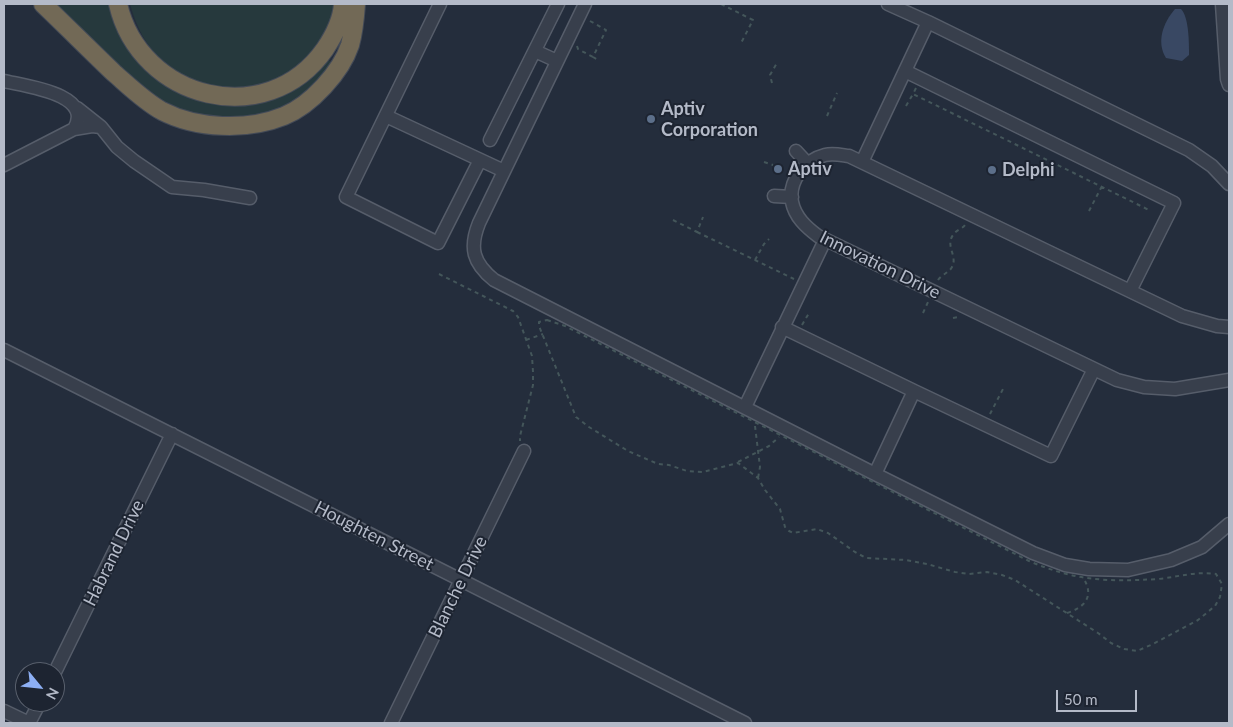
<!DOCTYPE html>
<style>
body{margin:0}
#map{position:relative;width:1233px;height:727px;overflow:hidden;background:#242d3c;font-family:Lato,sans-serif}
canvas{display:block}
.frame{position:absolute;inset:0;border:5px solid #b4bac8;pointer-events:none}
.north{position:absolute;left:15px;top:662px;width:50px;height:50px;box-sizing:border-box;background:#1d2431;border:1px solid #59606d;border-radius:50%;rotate:118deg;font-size:14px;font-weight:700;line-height:20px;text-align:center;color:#b4bac8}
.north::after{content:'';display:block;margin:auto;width:18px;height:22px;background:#8daff4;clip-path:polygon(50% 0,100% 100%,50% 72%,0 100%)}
.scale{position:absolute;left:1056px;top:690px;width:81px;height:22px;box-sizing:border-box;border:2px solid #b4bac8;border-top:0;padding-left:6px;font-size:15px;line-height:18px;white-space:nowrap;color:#b4bac8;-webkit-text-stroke:4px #1d2431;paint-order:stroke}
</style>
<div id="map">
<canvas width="1233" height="727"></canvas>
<div class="frame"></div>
<div class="north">N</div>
<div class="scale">50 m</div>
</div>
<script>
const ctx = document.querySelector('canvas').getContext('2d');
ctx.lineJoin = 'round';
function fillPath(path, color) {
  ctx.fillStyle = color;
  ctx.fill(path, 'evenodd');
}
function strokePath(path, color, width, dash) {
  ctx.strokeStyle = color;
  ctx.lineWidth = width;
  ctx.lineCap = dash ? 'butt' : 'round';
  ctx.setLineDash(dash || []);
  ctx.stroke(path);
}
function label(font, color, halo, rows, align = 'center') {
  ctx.font = font + ' Lato,sans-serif';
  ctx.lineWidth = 4;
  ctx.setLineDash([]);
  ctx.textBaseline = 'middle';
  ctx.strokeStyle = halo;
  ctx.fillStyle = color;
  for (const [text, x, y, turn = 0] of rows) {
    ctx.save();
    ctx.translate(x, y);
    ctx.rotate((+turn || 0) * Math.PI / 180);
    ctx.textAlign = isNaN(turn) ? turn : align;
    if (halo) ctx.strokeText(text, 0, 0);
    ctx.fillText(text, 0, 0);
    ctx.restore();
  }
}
const green = new Path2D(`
 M56 4H110C125 71 194 120 262 100 269 98 276 92 282 88 296 78 311 68 326 58L332 63C322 76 311 90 298 99 254 128 187 123 146 91 134 81 122 69 110 57 92 40 73 22 56 4Z
 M130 4H338C333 21 325 41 313 54 274 96 207 98 164 62 146 47 136 26 130 4Z`);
const water = new Path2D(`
 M1175 9H1181C1189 17 1189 43 1189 55L1182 61 1166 58C1156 42 1163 23 1175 9Z`);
const path = new Path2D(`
 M721 4 753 20 740 45
 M590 21 606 30 593 57 598 60
 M577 46 578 49 593 57
 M772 83 770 75 777 63
 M916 88 913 94 1151 211
 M906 106 913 94
 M827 116 837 93
 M764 162 773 165
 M1089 211 1102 186
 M673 220 697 232 703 217
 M697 232 794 279
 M755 260 764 244 769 239
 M439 274 513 311 518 317 532 356 533 372V385L520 436V441
 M938 280C942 274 949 273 952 267 958 256 945 246 953 235 956 230 962 229 965 225
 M923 313 928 302
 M953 318 959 317
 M547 320 565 326 1029 561C1075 581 1108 582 1158 579 1178 577 1196 571 1216 574L1222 584 1220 597 1215 606 1198 620 1153 644 1137 651 1124 649 1111 643 1098 633 1015 580 1002 575 987 572 969 574 955 572 927 564 906 560 866 558 855 552 828 533 817 529 793 533 789 531 785 527 780 509 765 490 758 478 738 463 703 472 687 471 669 465 658 464 628 451 589 427 576 417 539 326V322Z
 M802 325 809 313
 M526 340 543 334
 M990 414 1003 389
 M755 426 760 467 758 478
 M738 462 769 446 779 437
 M1067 613C1083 608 1094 598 1085 581`);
const minor = new Path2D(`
 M440 4 346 197 438 243 480 160
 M585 4 479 223C469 248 473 263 494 280L875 474
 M888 4 928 22
 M1222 4 1227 79 1229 85
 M535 51 557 61
 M905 71 1174 203 1130 291
 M4 81C25 86 95 94 74 129L4 165
 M386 116 504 171
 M101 127 117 147 134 161 172 187 204 190 250 198
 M74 129 92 126 101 127 77 108
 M490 140 558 4
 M796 151 808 164
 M862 162 928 22 1189 150 1212 166 1229 184
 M774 196 792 197
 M782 327 914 391
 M1229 327 1217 326 1182 316 849 156C841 155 833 153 825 155 805 160 788 181 792 202 795 217 806 227 818 236L1117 380 1144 387 1175 389 1229 380
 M4 350 745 723
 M1094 369 1051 456 914 391 875 474 1033 553 1065 565 1089 569 1128 570 1171 560 1202 547 1229 524
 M745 407 825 240
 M55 672 172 434
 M4 711 29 723
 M29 723 40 702
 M391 723 524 451`);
const highway = new Path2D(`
 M43 4C67 27 90 50 114 73 129 86 144 101 162 111 197 129 247 131 284 116 311 105 341 72 350 45 354 31 355 18 356 4
 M118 4C140 100 267 132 325 49 333 37 342 19 343 4`);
const markers = [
 [651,119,5,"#5c6f8a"],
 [778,169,5,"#5c6f8a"],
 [992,170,5,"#5c6f8a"]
];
const poiNames = [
 ["Aptiv",661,109],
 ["Corporation",661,130],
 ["Aptiv",788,169],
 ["Delphi",1002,170]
];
const streetNames = [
 ["Innovation Drive",880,265,26],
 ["Houghten Street",374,536,27],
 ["Habrand Drive",114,553,-64],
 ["Blanche Drive",458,587,-64]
];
fillPath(green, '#26393d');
fillPath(water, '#394863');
strokePath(minor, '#565d6a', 15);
strokePath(highway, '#434a57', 20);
strokePath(path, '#44565a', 2, [4, 4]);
strokePath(minor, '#383f4c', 12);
strokePath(highway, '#726956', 18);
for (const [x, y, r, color] of markers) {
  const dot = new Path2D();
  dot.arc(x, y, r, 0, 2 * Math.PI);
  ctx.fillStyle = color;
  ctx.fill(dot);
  strokePath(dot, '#1d2431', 2);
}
label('bold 18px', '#b4bac8', '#1d2431', poiNames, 'left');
label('18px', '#b4bac8', '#1d2431', streetNames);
</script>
